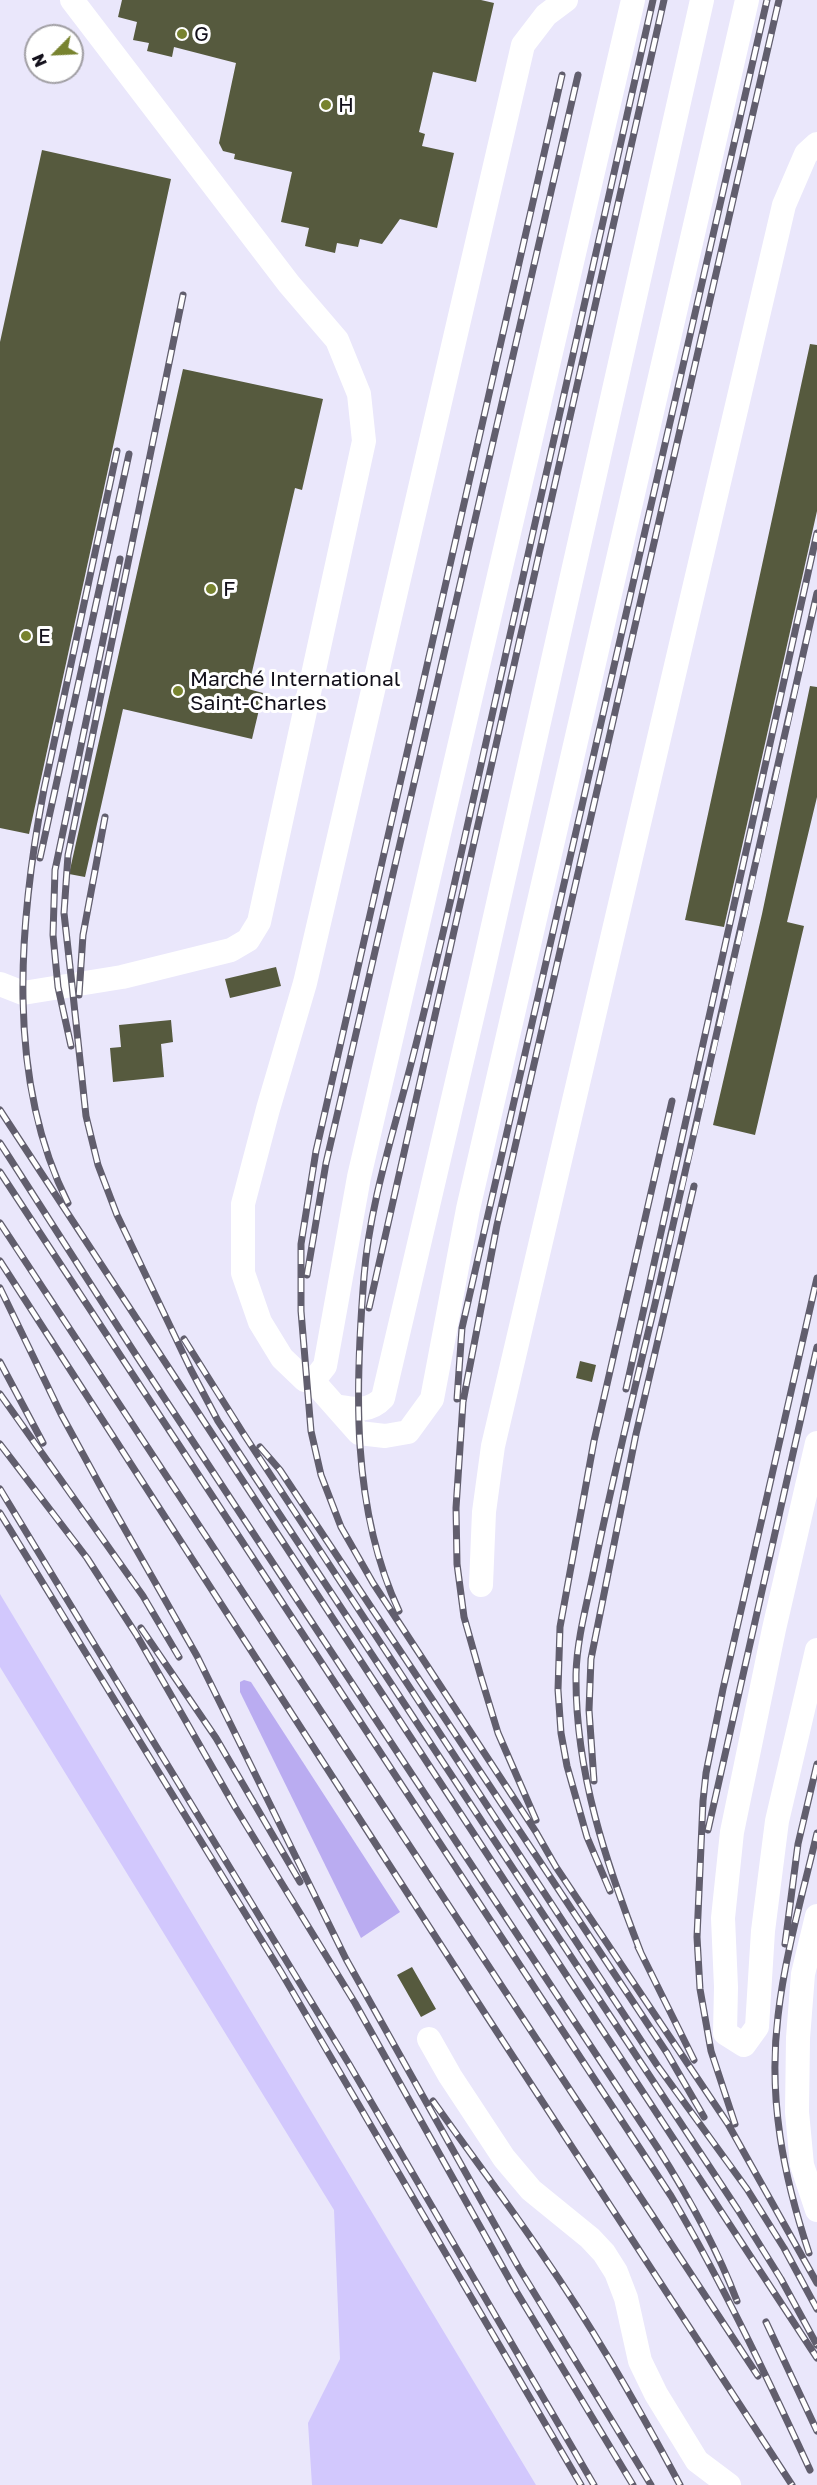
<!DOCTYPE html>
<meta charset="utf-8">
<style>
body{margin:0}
#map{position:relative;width:817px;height:2485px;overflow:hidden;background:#eae7fb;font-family:"Golos Text",sans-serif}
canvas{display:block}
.north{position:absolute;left:24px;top:24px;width:60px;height:60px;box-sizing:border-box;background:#fff;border:2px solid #a19fa4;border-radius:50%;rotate:246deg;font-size:16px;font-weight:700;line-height:24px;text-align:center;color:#13101b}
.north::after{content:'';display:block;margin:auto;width:21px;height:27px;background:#78832f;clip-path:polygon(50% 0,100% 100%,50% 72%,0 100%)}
</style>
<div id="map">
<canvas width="817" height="2485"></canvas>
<div class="north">N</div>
</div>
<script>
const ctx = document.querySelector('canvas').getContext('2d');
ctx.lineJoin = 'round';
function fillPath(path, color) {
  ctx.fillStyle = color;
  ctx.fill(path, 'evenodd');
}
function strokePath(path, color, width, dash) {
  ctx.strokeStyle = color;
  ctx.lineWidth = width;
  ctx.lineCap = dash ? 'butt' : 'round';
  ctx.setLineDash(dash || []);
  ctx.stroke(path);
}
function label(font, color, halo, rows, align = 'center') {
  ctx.font = font + ' "Golos Text",sans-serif';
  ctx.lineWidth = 6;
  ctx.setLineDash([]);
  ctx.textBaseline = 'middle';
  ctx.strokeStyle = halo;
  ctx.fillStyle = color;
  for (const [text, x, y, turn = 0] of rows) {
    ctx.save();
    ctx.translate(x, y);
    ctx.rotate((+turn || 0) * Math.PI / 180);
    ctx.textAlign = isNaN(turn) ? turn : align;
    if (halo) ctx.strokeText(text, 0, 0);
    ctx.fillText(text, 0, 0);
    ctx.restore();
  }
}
const green = new Path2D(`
 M0 1594 536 2485H312L308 2423 340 2359 334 2210 0 1667Z`);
const water = new Path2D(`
 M244 1680 251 1682 400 1912 361 1938 240 1692V1682Z`);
const building = new Path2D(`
 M122 0H481L494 3 476 82 433 72 419 132 425 134 422 146 454 153 437 228 400 219 382 244 360 239 358 247 337 243 335 253 305 246 309 228 281 222 292 172 234 159 235 154 223 151 219 143 236 63 174 47 172 57 147 51 149 43 133 40 137 22 118 17Z
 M42 150 171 179 29 834 0 828V342Z
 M810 344 817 345V511L724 927 685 920Z
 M183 369 323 399 302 490 295 488 248 689 263 693 252 739 123 709 85 877 69 874Z
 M810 686 817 687V797L787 922 804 926 755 1135 713 1125 762 914Z
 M276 967 281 986 230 998 225 979Z
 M171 1020 173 1042 161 1044 164 1077 113 1082 110 1048 121 1047 119 1025Z
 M580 1361 596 1365 592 1382 576 1378Z
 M412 1967 436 2009 421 2017 397 1975Z`);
const minor = new Path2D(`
 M566 0 546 15 523 45 305 983 268 1109 243 1204V1273L260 1322 282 1358 305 1380 313 1381 325 1366 359 1177 633 0
 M0 984 23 993 122 977 231 950 248 940 259 922 364 441 359 394 337 340 289 284 72 0
 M313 1381 359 1433 385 1436 408 1432 432 1399 468 1209 747 0
 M335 1406C354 1409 369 1413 383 1398L481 979 702 0
 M817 1443 774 1629 732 1832 723 1918 726 1987 725 2033 744 2045 757 2027 763 1931 777 1821 817 1650
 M481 1585 484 1512 493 1446 784 205 806 154 817 144
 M817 1916 803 1974 798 2038 797 2112 802 2165 817 2210
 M429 2039 450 2076 504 2158 531 2190 590 2238 604 2253 616 2272 626 2298 640 2361 656 2394 697 2461 729 2485`);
const rail = new Path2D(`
 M562 75 316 1151 301 1244V1311L311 1431 321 1475 341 1527 373 1583 536 1832 556 1867 728 2124 817 2283
 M183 295 68 855 64 913 72 985 86 1116 98 1165 117 1215 191 1370 218 1421 738 2210 781 2279 817 2345
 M40 858 129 454
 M79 995 83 935 105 817
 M71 1046 58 987 53 935 55 870 120 559
 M0 1110 817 2358
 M0 1143 136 1355 657 2147C688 2196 716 2246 737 2301
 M0 1172 671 2196C723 2284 767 2377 810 2470
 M68 1203C5 1078 19 922 44 789L117 451
 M0 1223 758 2376
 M0 1261 484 2012 792 2485
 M307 1275 326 1163 578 75
 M0 1288 61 1414 102 1489 197 1656 346 1959 519 2268 651 2485
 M369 1308 664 0
 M184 1339 243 1433 657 2065 747 2189 784 2248 817 2309
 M0 1362 43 1443
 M626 1389 817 533
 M0 1394 143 1596 179 1657
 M457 1399 462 1328 767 0
 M0 1444 87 1558 136 1634 235 1807 355 2003 516 2291 633 2485
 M260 1447 280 1470 667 2053 704 2117
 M0 1489 349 2064 594 2485
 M0 1513 281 1972 581 2485
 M399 1611C351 1508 355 1389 364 1277 369 1211 389 1147 406 1083 423 1019 438 955 453 890 519 593 586 297 653 0
 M141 1628 216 1738 300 1882
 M594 1781 589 1710 591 1659 636 1434 694 1186
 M536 1820 498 1733 481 1677 464 1617 457 1564 456 1508 463 1402 497 1225 779 0
 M708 1830 817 1347
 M610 1891 587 1837 567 1766 561 1733 558 1690 560 1627 594 1441 672 1101
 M785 1944 798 1844 817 1764
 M638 1947 694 2060
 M641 1953C606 1863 575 1772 576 1674 577 1637 588 1600 595 1564 613 1477 634 1391 655 1304 710 1067 764 830 817 593
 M433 2101C469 2152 507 2202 542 2254 593 2328 638 2406 680 2485
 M735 2124 711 2051 700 1989 697 1937 703 1801 706 1773 723 1689 817 1278
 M809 2253C783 2175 768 2098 778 2016 785 1954 803 1893 817 1833
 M766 2322 817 2431`);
const markers = [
 [182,34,6,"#78832f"],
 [326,105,6,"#78832f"],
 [211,589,6,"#78832f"],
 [26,636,6,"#78832f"],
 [178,691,6,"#78832f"]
];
const poiNames = [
 ["G",194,34],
 ["H",338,105],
 ["F",223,589],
 ["E",38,636],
 ["Marché International",190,679],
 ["Saint-Charles",190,703]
];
fillPath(green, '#d2c8fd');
fillPath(water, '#baacf1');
fillPath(building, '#565a3e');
strokePath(minor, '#fff', 24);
strokePath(rail, '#615e6d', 7);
strokePath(rail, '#fff', 4.5, [14]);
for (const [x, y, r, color] of markers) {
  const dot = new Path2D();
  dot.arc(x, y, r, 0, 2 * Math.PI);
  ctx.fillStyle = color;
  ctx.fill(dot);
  strokePath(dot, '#fff', 2);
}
label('21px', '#13101b', '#fff', poiNames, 'left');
</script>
